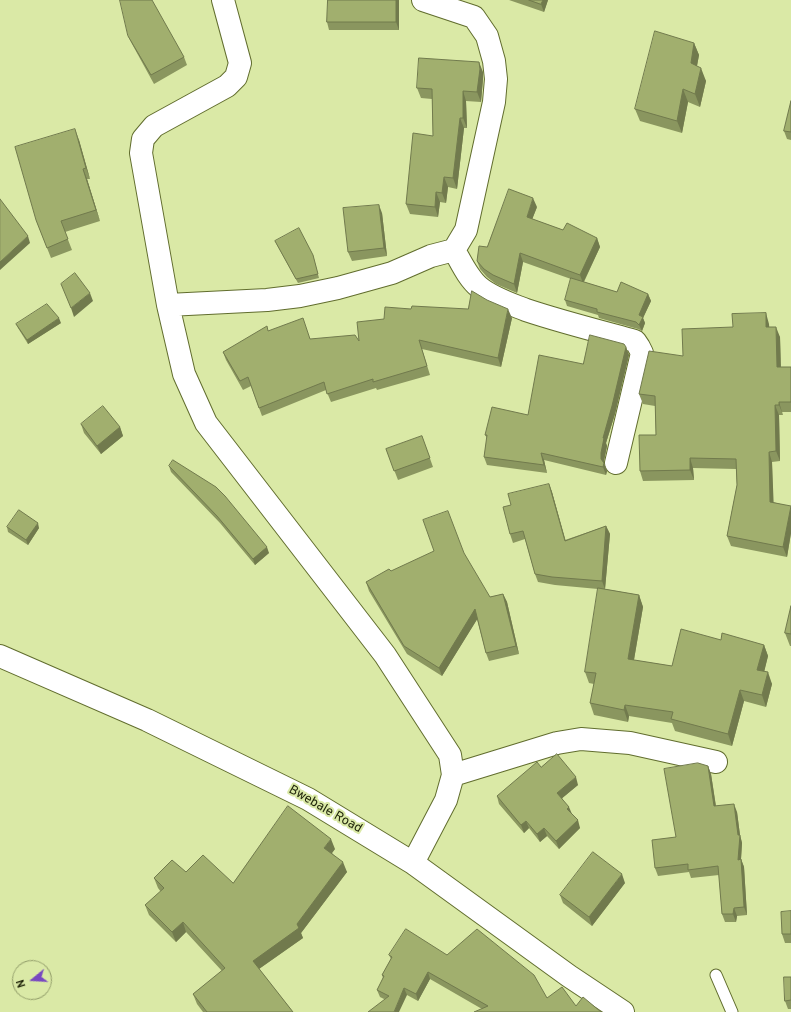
<!DOCTYPE html>
<style>
body{margin:0}
#map{position:relative;width:791px;height:1012px;overflow:hidden;background:#dae9a6;font-family:Overpass,sans-serif}
canvas{display:block}
.north{position:absolute;left:12px;top:960px;width:40px;height:40px;box-sizing:border-box;background:#dae9a6;border:1px solid #919c69;border-radius:50%;rotate:252deg;font-size:11px;font-weight:700;line-height:16px;text-align:center;color:#23280d}
.north::after{content:'';display:block;margin:auto;width:14px;height:18px;background:#7848c0;clip-path:polygon(50% 0,100% 100%,50% 72%,0 100%)}
</style>
<div id="map">
<canvas width="791" height="1012"></canvas>
<div class="north">N</div>
</div>
<script>
const ctx = document.querySelector('canvas').getContext('2d');
ctx.lineJoin = 'round';
function strokePath(path, color, width, dash) {
  ctx.strokeStyle = color;
  ctx.lineWidth = width;
  ctx.lineCap = dash ? 'butt' : 'round';
  ctx.setLineDash(dash || []);
  ctx.stroke(path);
}
function fillPath(path, color) {
  ctx.fillStyle = color;
  ctx.fill(path, 'evenodd');
}
function label(font, color, halo, rows, align = 'center') {
  ctx.font = font + ' Overpass,sans-serif';
  ctx.lineWidth = 4;
  ctx.setLineDash([]);
  ctx.textBaseline = 'middle';
  ctx.strokeStyle = halo;
  ctx.fillStyle = color;
  for (const [text, x, y, turn = 0] of rows) {
    ctx.save();
    ctx.translate(x, y);
    ctx.rotate((+turn || 0) * Math.PI / 180);
    ctx.textAlign = isNaN(turn) ? turn : align;
    if (halo) ctx.strokeText(text, 0, 0);
    ctx.fillText(text, 0, 0);
    ctx.restore();
  }
}
const lane = new Path2D(`
 M716 975 732 1012`);
const street = new Path2D(`
 M223 0 240 63 236 77 227 86 154 126 143 139 141 153 168 305 184 374 206 423 385 655 450 755 453 775 446 800 413 863
 M454 250C461 262 468 278 479 287 492 298 511 304 526 310 562 322 598 331 635 341L639 347 642 353 616 463
 M168 305 267 300 300 296 338 288 392 273 431 256 454 250 466 230 494 102 496 79 494 61 487 36 474 17 423 0
 M0 656 147 720 308 799 413 863 569 976 623 1012
 M453 775 557 743 581 739 630 743 716 762`);
const wall = new Path2D(`
 M328 0H399V30H329L327 22Z
 M509 0H548L544 12Z
 M128 36 184 57 187 65 154 84 132 44Z
 M694 43 699 55 697 66 706 81 700 107 688 102 682 133 640 121 635 109Z
 M483 72V79L481 102 466 101 467 128H464L457 189 448 187 446 203 440 202 438 217 410 214 406 204 433 136 432 99 421 98 417 88Z
 M791 101V140L787 139 784 131Z
 M79 140 90 179H87L100 221 65 232 72 250 51 258 36 220Z
 M537 207 532 219 563 230 597 238 600 247 584 282 617 292 648 294 651 301 643 318 645 323 642 331 638 329 599 318 598 315 567 306 565 300 571 279 523 262 517 293 496 284 487 277 480 269 477 261 487 247Z
 M382 213 387 256 352 261 348 252Z
 M275 241 313 255 319 278 298 283 277 245Z
 M512 318 501 367 422 349 430 375 377 390 376 388 331 402 326 390 262 416 251 386 243 390 226 360 223 352 268 331 310 339 359 341Z
 M61 323 28 344 18 328 16 324Z
 M769 324V327L780 337 781 367H791V412H782L783 415H779L780 461 772 462 773 502 791 507V533L787 557 731 546 727 536 737 485 736 469 693 468 694 480 643 481 640 471 656 435 655 406 643 404 639 394 683 356 733 327Z
 M626 347 629 355 615 414 606 443 607 446 604 461V463L607 471 606 475 544 460 547 473 487 465 484 457 487 438 485 435 528 415 583 364Z
 M81 424 120 427 123 436 101 454 84 433Z
 M422 436 433 467 398 480 386 449Z
 M169 466 269 553 255 565 220 523 171 472Z
 M549 484 552 492 565 540 606 526 610 534 605 589 639 595 643 607 634 660 672 666 721 640 764 645 768 656 764 671 772 684 766 707 744 701 732 746 675 731 672 723 629 716 628 722 594 715 590 703 594 684 589 683 585 672 598 589 555 585 538 582 535 574 525 539 513 543 510 534 511 505Z
 M7 527 39 528 28 545 8 532Z
 M391 571 490 597 503 594 507 602 519 654 489 661 486 653 477 619 442 676 407 654 369 591 366 582Z
 M791 606V646H790L785 633Z
 M708 766 711 774 716 806 737 812 740 835 742 843 741 859 744 867 747 915 737 916 736 922H725L722 914 719 875 691 878 689 872 658 876 655 868 676 837Z
 M541 767 578 785 562 798 580 828 559 849 547 836 540 842 529 828 524 833 499 804 497 796Z
 M335 849 332 853 347 872 301 933 303 938 259 969 293 1012H203L197 1004 193 994 222 971 186 932 176 942 149 915 145 905 161 892 158 888 154 878 186 872 233 883Z
 M625 883 592 926 563 903 560 895Z
 M791 911V943H785L782 934Z
 M389 955H447L547 998 576 1006 601 1012 482 1009 430 979 418 1001 407 995 384 999 380 997 377 990 383 978 382 975 391 959Z
 M791 977V1009H788L785 1001Z`);
const shadedWall = new Path2D(`
 M396 0H399V30L396 22Z
 M543 0H548L544 12 541 4Z
 M694 43 699 55 695 76 691 63Z
 M479 62 483 72V79L481 102 477 92Z
 M701 68 706 81 700 107 695 94Z
 M683 89 688 102 682 133 677 121Z
 M463 91 466 101 467 128 463 118Z
 M460 118 464 128 457 189 453 178Z
 M75 129 79 140 90 179 86 168Z
 M83 169 87 179 100 221 96 210Z
 M444 177 448 187 446 203 442 193Z
 M436 192 440 202 438 217 435 207Z
 M533 198 537 207 530 225 527 217Z
 M379 205 382 213 387 256 384 248Z
 M28 236 30 243 0 270V262Z
 M597 238 600 247 583 283 580 275Z
 M520 253 523 262 517 293 514 284Z
 M90 293 93 301 74 317 71 308Z
 M648 294 651 301 643 318 645 323 642 331 639 325V315Z
 M508 309 512 318 501 367 498 358Z
 M766 313 769 324 770 337 766 327Z
 M59 318 61 323 28 344 27 340Z
 M776 327 780 337 781 377 777 367Z
 M626 347 629 355 615 414 606 443 607 446 604 461V463L607 471 606 475 603 467 601 459V453L603 438Z
 M779 402 782 412 783 415 779 405Z
 M775 405 779 415 780 461 776 451Z
 M120 427 123 436 101 454 97 446Z
 M769 452 772 462 774 512 770 502Z
 M541 453 544 460 547 473 544 465Z
 M690 458 693 468 694 480 690 470Z
 M549 484 552 492 568 549 565 541Z
 M791 506V533L787 557 783 547Z
 M38 523 39 528 28 545 26 540Z
 M606 526 610 534 605 589 602 581Z
 M267 547 269 553 255 565 253 559Z
 M503 594 507 602 519 654 516 646Z
 M639 595 643 607 632 671 628 659Z
 M475 609 478 618 442 676 439 668Z
 M764 645 768 656 762 681 757 670Z
 M768 672 772 684 766 707 762 695Z
 M740 690 744 701 732 746 728 734Z
 M625 705 629 716 628 722 624 710Z
 M708 766 711 774 717 814 714 806Z
 M576 777 578 785 560 800 557 793Z
 M734 804 737 812 740 835 742 843 741 859 744 867 747 915 744 907 738 860V835Z
 M569 807 572 814 567 809Z
 M578 820 580 828 559 849 556 841Z
 M526 821 529 828 524 833 521 825Z
 M544 828 547 836 540 842 537 834Z
 M331 839 335 849 328 858 324 848Z
 M343 862 347 872 301 933 303 938 256 971 253 961 297 924Z
 M622 874 625 883 592 926 589 917Z
 M734 908 737 916 736 922 733 914Z
 M183 922 186 932 176 942 172 932Z
 M428 972 430 979 418 1001 416 994Z
 M404 988 407 995 399 1012H394Z`);
const building = new Path2D(`
 M120 0H152L184 57 151 75 128 36Z
 M328 0H396V22H327Z
 M529 0H543L541 4Z
 M655 31 694 43 691 63 701 68 695 94 683 89 677 121 635 109Z
 M419 58 479 62 480 69 477 92 463 91V118H460L453 178 444 177 442 193 436 192 435 207 406 204 413 133 433 136 432 89 417 88Z
 M791 101V132L784 131Z
 M75 129 86 168 83 169 96 210 61 221 68 239 47 248 36 220 15 147Z
 M509 189 533 198 527 217 563 230 567 223 597 238 580 275 520 253 514 284 493 275 484 269 477 261 479 246 487 247Z
 M0 199 28 236 0 262Z
 M379 205 384 248 348 252 343 208Z
 M299 228 313 255 318 274 296 279 275 241Z
 M75 273 90 293 71 308 61 284Z
 M571 278 617 292 621 282 648 294 639 315 643 317 639 325 636 322 597 312V309L565 300Z
 M472 291 487 300 508 309 498 358 419 340 427 366 373 382V379L327 394 324 382 259 408 248 377 240 381 223 352 267 326 268 331 303 318 310 339 355 335 359 341 357 322 384 319 385 307 411 309 412 306 468 309Z
 M47 304 59 318 27 340 16 324Z
 M766 313V327H776L777 367H791V402H779V405H775L776 451 769 452 770 502 791 506 783 547 727 536 737 485 736 459 690 458V470L640 471 639 435H656L655 396 639 394 649 351 683 356 682 329 733 327 732 314Z
 M590 335 624 344 626 347 612 406 603 438H604L601 453V459L604 463 603 467 541 453 544 465 484 457 487 435H485L492 407 528 415 539 355 583 364Z
 M103 406 120 427 97 446 81 424Z
 M422 436 430 458 394 471 386 449Z
 M173 460 216 487 225 496 267 547 253 559 217 516 169 466Z
 M549 484 565 541 606 526 602 581 552 577 535 574 523 531 510 534 503 507 511 505 508 494Z
 M19 510 38 523 26 540 7 527Z
 M448 511 464 553 490 597 503 594 516 646 486 653 475 609 439 668 404 646 366 582 389 569 391 571 434 551 423 520Z
 M598 588 639 595 628 659 672 666 681 629 721 640 722 633 764 645 757 670 768 672 762 695 740 690 728 734 671 719 673 712 625 705 624 710 590 703 596 673 585 672Z
 M791 606V634L785 633Z
 M557 754 576 777 557 793 569 807 567 809 578 820 556 841 544 828 537 834 526 821 521 825 497 796 537 762 541 767Z
 M698 763 708 766 714 806 734 804 738 835H740L738 860 741 859 744 907 734 908 733 914H722L718 866 688 870V864L655 868 652 840 676 837 664 769Z
 M288 806 331 839 324 848 343 862 297 924 299 928 253 961 293 1012H207L193 994 225 968 183 922 172 932 145 905 164 888 154 878 172 860 186 872 203 855 233 883Z
 M593 852 622 874 589 917 560 895Z
 M791 911V934H782L781 912Z
 M406 929 447 955 477 929 534 975 547 998 562 987 576 1006 583 997 601 1012H474L488 1006 428 972 416 994 404 988 394 1012H368L389 996 377 990 384 976 382 975 392 957 389 955Z
 M784 977H791V1000L785 1001Z`);
const streetNames = [
 ["Bwebale Road",325,810,30]
];
strokePath(lane, '#616d2e', 13);
strokePath(street, '#616d2e', 24);
strokePath(lane, '#fff', 11);
strokePath(street, '#fff', 22);
fillPath(wall, '#8a965f');
fillPath(shadedWall, '#717a4d');
fillPath(building, '#a1af6e');
strokePath(building, '#717a4d', 1);
label('13px', '#23280d', '#dae9a6', streetNames);
</script>
